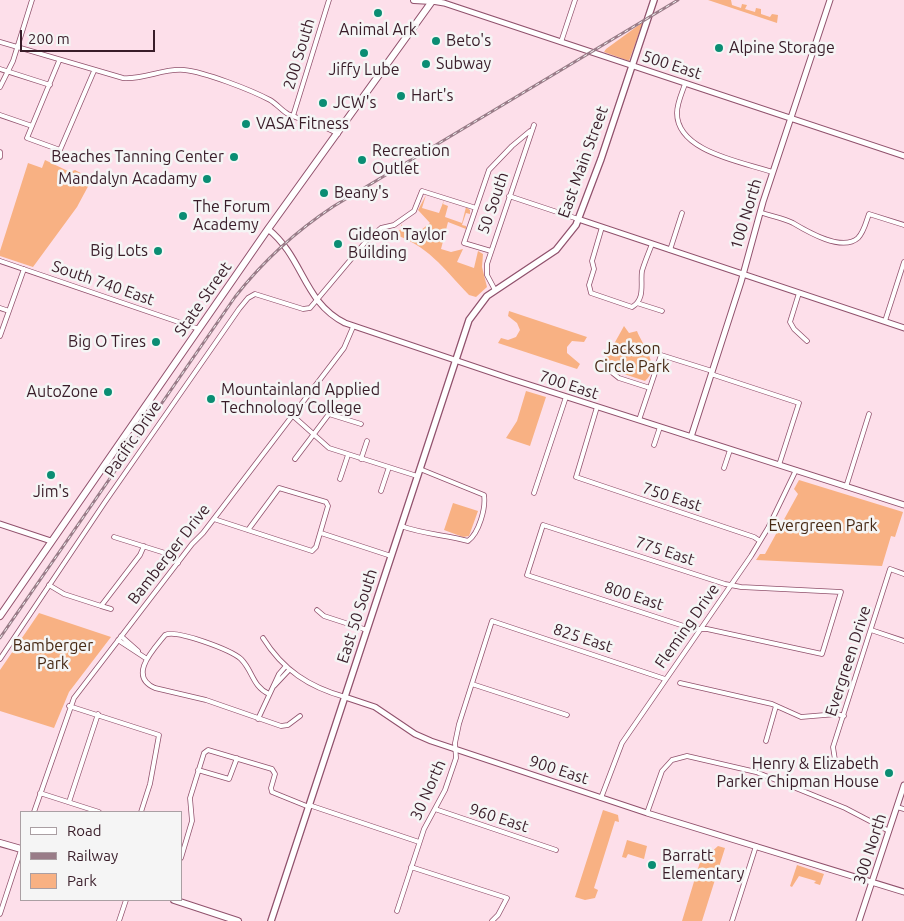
<!DOCTYPE html>
<style>
body{margin:0}
#map{position:relative;width:904px;height:921px;overflow:hidden;background:#fddfea;font-family:Ubuntu,sans-serif}
canvas{display:block}
.legend{position:absolute;left:20px;top:811px;width:162px;height:90px;box-sizing:border-box;background:#f5f5f5;border:1px solid #aa9fa3;margin:0;padding:6px 9px;list-style:none;font-size:15px;color:#391d29}
.legend li{display:flex;align-items:center;gap:10px;height:25px}
.legend b{width:25px;border:1px solid #aa9fa3}
.scale{position:absolute;left:20px;top:30px;width:135px;height:22px;box-sizing:border-box;border:2px solid #391d29;border-top:0;padding-left:6px;font-size:15px;line-height:18px;white-space:nowrap;color:#391d29;-webkit-text-stroke:4px #f5f5f5;paint-order:stroke}
</style>
<div id="map">
<canvas width="904" height="921"></canvas>
<ul class="legend">
<li><b style="height:6px;background:#fff"></b>Road</li>
<li><b style="height:6px;background:#997c88"></b>Railway</li>
<li><b style="height:14px;background:#f8b183"></b>Park</li>
</ul>
<div class="scale">200 m</div>
</div>
<script>
const ctx = document.querySelector('canvas').getContext('2d');
ctx.lineJoin = 'round';
function fillPath(path, color) {
  ctx.fillStyle = color;
  ctx.fill(path, 'evenodd');
}
function strokePath(path, color, width, dash) {
  ctx.strokeStyle = color;
  ctx.lineWidth = width;
  ctx.lineCap = dash ? 'butt' : 'round';
  ctx.setLineDash(dash || []);
  ctx.stroke(path);
}
function label(font, color, halo, rows, align = 'center') {
  ctx.font = font + ' Ubuntu,sans-serif';
  ctx.lineWidth = 5;
  ctx.setLineDash([]);
  ctx.textBaseline = 'middle';
  ctx.strokeStyle = halo;
  ctx.fillStyle = color;
  for (const [text, x, y, turn = 0] of rows) {
    ctx.save();
    ctx.translate(x, y);
    ctx.rotate((+turn || 0) * Math.PI / 180);
    ctx.textAlign = isNaN(turn) ? turn : align;
    if (halo) ctx.strokeText(text, 0, 0);
    ctx.fillText(text, 0, 0);
    ctx.restore();
  }
}
const green = new Path2D(`
 M708 0H731L732 5 741 8 742 4 747 5 745 9 755 12 756 8 761 9V14L770 17 772 14 778 15 777 23Z
 M643 22 629 61 604 52 606 49Z
 M45 160 70 172 75 170 92 179 77 207 33 267 0 256V251L28 163 42 168Z
 M426 195 422 208 439 213 444 200 443 204 448 206 445 217 462 223 466 207 470 210V214L466 213 462 225 466 226V229L448 222 441 249 451 252 463 249 457 262 474 268 478 251 483 254 482 267 487 287 476 297 469 295C442 267 429 246 391 233L402 229 401 224 411 238 430 223 418 210Z
 M509 311 587 337 584 342 572 341 567 347V353L580 364 577 369 498 343 501 338 508 340 516 337 520 330 517 323 508 316Z
 M624 326 629 333 637 331C642 345 662 367 645 381L621 373 618 365 612 360 601 363 609 353Z
 M526 391 546 397 530 446 506 438 517 421Z
 M799 480 903 512 895 537 891 536 882 566 756 560 760 554H765L798 494 794 489Z
 M453 503 478 511 469 536 463 537 444 530Z
 M39 613 111 637 69 692 54 728 0 711V670Z
 M603 810 618 815 619 822 615 821 594 888 598 890 595 898 585 900 575 897Z
 M627 840 647 846 644 859 628 854 626 858 622 857Z
 M718 846 725 848 702 921H682L700 862Z
 M797 865 824 874 820 885 814 883 816 881 799 876 792 887 790 886Z`);
const minor = new Path2D(`
 M0 42 123 78C144 80 163 68 184 70 205 72 251 90 270 100 277 104 282 111 288 114 305 122 322 124 338 134
 M561 42 575 0
 M59 61 27 138 60 150 94 71
 M0 69 50 85
 M685 84C682 93 677 103 677 113 677 152 743 162 772 172
 M0 87 13 61 32 0
 M0 115 32 126
 M293 116 329 0
 M0 152V157
 M509 196 578 219
 M760 212C770 216 783 218 793 223 808 232 842 252 858 238 864 232 866 222 869 214L904 225
 M602 227 592 261 594 269 589 285 591 293 632 307C646 299 640 282 642 271 645 261 649 252 652 244
 M670 250 682 213
 M491 251 464 243 489 170 512 146 530 131
 M0 261 199 329
 M495 290 487 275V264L534 125
 M799 293 790 322 794 329 807 341
 M637 303 662 311
 M0 308 9 311
 M885 321 904 262
 M0 336 24 269
 M609 370 619 378 650 388
 M711 374 799 403 779 465
 M597 407 576 477 754 537 760 541
 M292 415 329 448 417 476
 M639 420 661 355 712 371
 M654 445 660 427
 M295 459 329 414 361 424
 M361 459 367 441
 M724 468 730 450
 M340 479 348 455
 M846 487 869 414
 M381 491 389 467
 M534 493 566 397
 M214 519 312 551 316 547 328 506 326 502 279 488 248 530
 M543 525 725 584 741 587 841 592 822 654 707 629H693L527 575Z
 M401 526C423 534 446 535 468 541 479 533 486 508 484 495L420 469
 M321 533 391 556
 M114 537 165 553 178 563
 M49 585 64 594 101 606
 M111 609 101 606 140 555 144 546
 M317 610 324 616 367 630
 M871 630 904 641
 M121 636 138 651
 M263 638C283 670 309 687 345 697
 M118 640 147 659
 M0 659 105 502 239 309 248 298 255 294 303 309 310 308 368 239 381 228 394 225 414 211 422 191 476 208
 M680 683 772 704 801 717 837 714 844 716
 M472 684 567 715
 M274 686 289 670
 M269 694C252 686 253 671 241 659 231 650 176 629 165 635 154 649 127 676 155 688L206 700 281 726 288 725 300 716
 M69 706 159 735 150 784 141 812
 M258 719 279 674 285 667
 M766 741 776 706
 M835 760 833 747 890 569 904 574
 M198 770 229 779 237 758
 M40 793 99 812
 M601 798 622 743 751 556 768 528 796 470
 M69 802 98 714
 M309 805 419 842
 M897 807 904 809
 M435 809 556 850
 M34 812 74 698 192 544 203 533 344 348 353 327
 M647 813 662 771 672 760 687 756 756 772 845 808 889 831
 M181 858 192 821 190 798 204 753 208 750 272 769 275 774 271 788 272 792 309 807
 M411 867 507 898 498 915 492 921
 M397 911 424 829 445 790 456 758 455 743 459 724 492 621 665 679
 M0 914 21 850
 M119 921 126 900
 M732 921 756 846`);
const tertiary = new Path2D(`
 M432 1 444 3 904 156
 M578 219 904 328
 M268 229C304 258 303 302 345 323L511 379 904 505
 M691 437 741 282 763 202 830 0
 M0 524 51 541
 M345 697 375 707 415 734 431 741 647 813 904 892
 M859 921 904 785`);
const secondary = new Path2D(`
 M271 921 469 320 487 296 556 250 576 225 601 159 654 0`);
const primary = new Path2D(`
 M414 0 432 1
 M0 616 268 229 433 0
 M0 843 21 849
 M174 900 238 921`);
const rail = new Path2D(`
 M0 638 235 297C263 261 296 231 334 206L678 0`);
const markers = [
 [378,13,5,"#0a8d73"],
 [436,41,5,"#0a8d73"],
 [719,48,5,"#0a8d73"],
 [364,53,5,"#0a8d73"],
 [426,64,5,"#0a8d73"],
 [401,96,5,"#0a8d73"],
 [323,103,5,"#0a8d73"],
 [246,124,5,"#0a8d73"],
 [234,157,5,"#0a8d73"],
 [362,160,5,"#0a8d73"],
 [207,179,5,"#0a8d73"],
 [324,193,5,"#0a8d73"],
 [183,216,5,"#0a8d73"],
 [338,244,5,"#0a8d73"],
 [158,251,5,"#0a8d73"],
 [156,342,5,"#0a8d73"],
 [108,392,5,"#0a8d73"],
 [211,399,5,"#0a8d73"],
 [51,475,5,"#0a8d73"],
 [889,773,5,"#0a8d73"],
 [652,865,5,"#0a8d73"]
];
const poiNames = [
 ["Animal Ark",378,30,"center"],
 ["Beto's",446,41],
 ["Alpine Storage",729,48],
 ["Subway",436,64],
 ["Jiffy Lube",364,70,"center"],
 ["Hart's",411,96],
 ["JCW's",333,103],
 ["VASA Fitness",256,124],
 ["Recreation",372,151],
 ["Outlet",372,169],
 ["Beaches Tanning Center",224,157,"right"],
 ["Mandalyn Acadamy",197,179,"right"],
 ["Beany's",334,193],
 ["The Forum",193,207],
 ["Academy",193,225],
 ["Gideon Taylor",348,235],
 ["Building",348,253],
 ["Big Lots",148,251,"right"],
 ["Big O Tires",146,342,"right"],
 ["Mountainland Applied",221,390],
 ["Technology College",221,408],
 ["AutoZone",98,392,"right"],
 ["Jim's",51,492,"center"],
 ["Henry & Elizabeth",879,764,"right"],
 ["Parker Chipman House",879,782,"right"],
 ["Barratt",662,856],
 ["Elementary",662,874]
];
const streetNames = [
 ["200 South",299,54,-73],
 ["500 East",672,65,18],
 ["East Main Street",583,162,-70],
 ["50 South",493,203,-71],
 ["100 North",746,214,-73],
 ["South 740 East",103,283,19],
 ["State Street",203,299,-55],
 ["700 East",569,385,18],
 ["Pacific Drive",133,439,-56],
 ["750 East",672,497,18],
 ["775 East",665,551,18],
 ["Bamberger Drive",169,554,-52],
 ["800 East",634,596,18],
 ["East 50 South",357,616,-72],
 ["Fleming Drive",687,626,-55],
 ["825 East",583,638,18],
 ["Evergreen Drive",848,661,-72],
 ["900 East",559,770,18],
 ["30 North",428,790,-66],
 ["960 East",499,818,18],
 ["300 North",870,849,-72]
];
const parkNames = [
 ["Jackson",632,349],
 ["Circle Park",632,367],
 ["Evergreen Park",823,526],
 ["Bamberger",53,646],
 ["Park",53,664]
];
fillPath(green, '#f8b183');
strokePath(minor, '#90516c', 5.5);
strokePath(tertiary, '#90516c', 7);
strokePath(secondary, '#90516c', 8);
strokePath(primary, '#90516c', 8);
strokePath(minor, '#fff', 4);
strokePath(tertiary, '#fff', 5);
strokePath(secondary, '#fff', 5.5);
strokePath(primary, '#fff', 6);
strokePath(rail, '#997c88', 3);
strokePath(rail, '#f5f5f5', 1, [4]);
for (const [x, y, r, color] of markers) {
  const dot = new Path2D();
  dot.arc(x, y, r, 0, 2 * Math.PI);
  ctx.fillStyle = color;
  ctx.fill(dot);
  strokePath(dot, '#f5f5f5', 2);
}
label('16px', '#391d29', '#f5f5f5', poiNames, 'left');
label('16px', '#391d29', '#f5f5f5', streetNames);
label('16px', '#472914', '#f5f5f5', parkNames);
</script>
